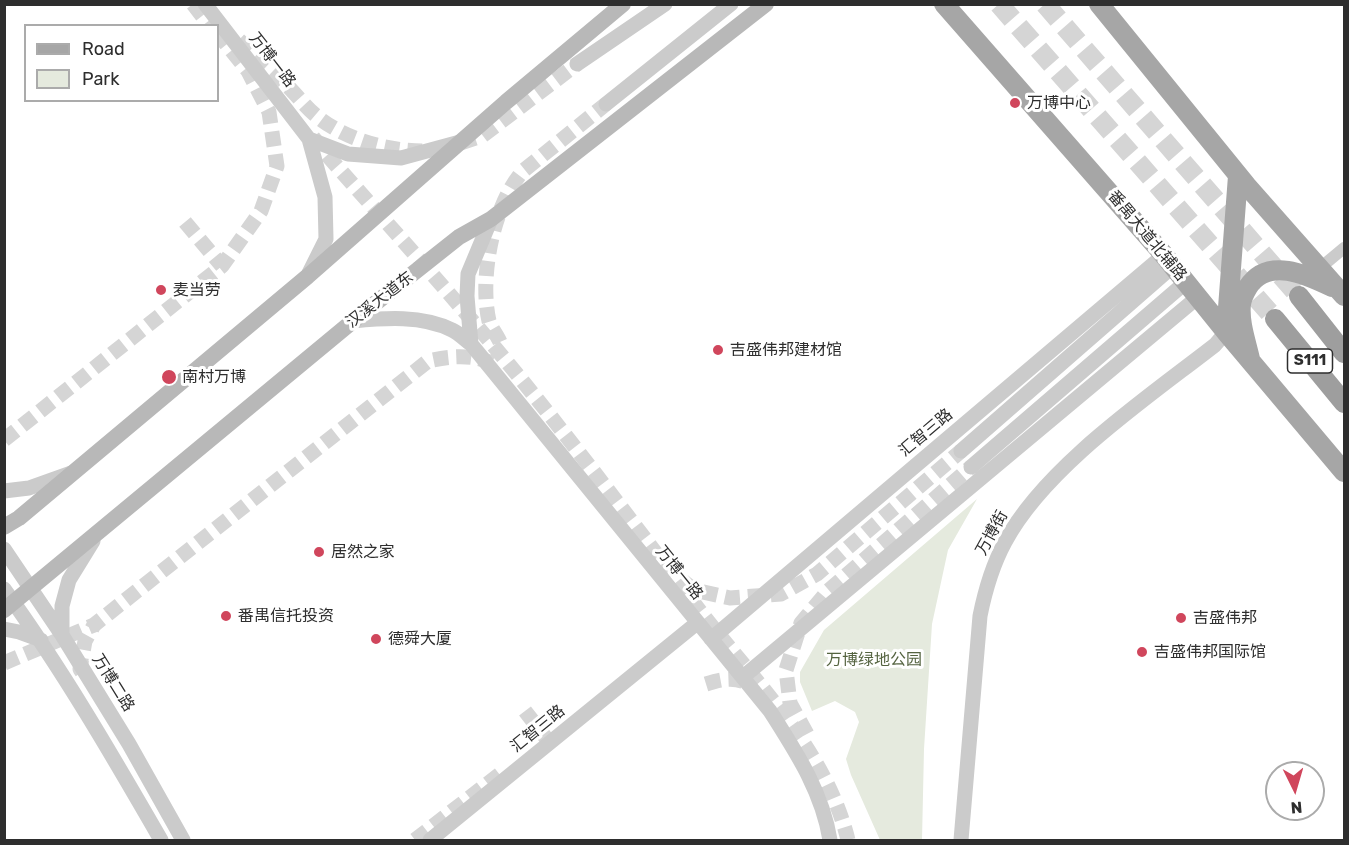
<!DOCTYPE html>
<meta charset="utf-8">
<style>
body{margin:0}
#map{position:relative;width:1349px;height:845px;overflow:hidden;background:#fff;font-family:Rubik,sans-serif}
canvas{display:block}
.frame{position:absolute;inset:0;border:6px solid #2e2e2e;pointer-events:none}
.legend{position:absolute;left:24px;top:24px;width:195px;height:78px;box-sizing:border-box;background:#fff;border:2px solid #ababab;margin:0;padding:8px 10px;list-style:none;font-size:18px;color:#2e2e2e}
.legend li{display:flex;align-items:center;gap:12px;height:30px}
.legend b{width:30px;border:2px solid #ababab}
.north{position:absolute;left:1265px;top:761px;width:60px;height:60px;box-sizing:border-box;background:#fff;border:2px solid #ababab;border-radius:50%;rotate:175deg;font-size:16px;font-weight:700;line-height:24px;text-align:center;color:#2e2e2e}
.north::after{content:'';display:block;margin:auto;width:21px;height:27px;background:#d0465c;clip-path:polygon(50% 0,100% 100%,50% 72%,0 100%)}
</style>
<div id="map">
<canvas width="1349" height="845"></canvas>
<div class="frame"></div>
<ul class="legend">
<li><b style="height:8px;background:#a6a6a6"></b>Road</li>
<li><b style="height:16px;background:#e5eade"></b>Park</li>
</ul>
<div class="north">N</div>
</div>
<script>
const ctx = document.querySelector('canvas').getContext('2d');
ctx.lineJoin = 'round';
function fillPath(path, color) {
  ctx.fillStyle = color;
  ctx.fill(path, 'evenodd');
}
function strokePath(path, color, width, dash) {
  ctx.strokeStyle = color;
  ctx.lineWidth = width;
  ctx.lineCap = dash ? 'butt' : 'round';
  ctx.setLineDash(dash || []);
  ctx.stroke(path);
}
function label(font, color, halo, rows, align = 'center') {
  ctx.font = font + ' Rubik,"Noto Sans SC",sans-serif';
  ctx.lineWidth = 6;
  ctx.setLineDash([]);
  ctx.textBaseline = 'middle';
  ctx.strokeStyle = halo;
  ctx.fillStyle = color;
  for (const [text, x, y, turn = 0] of rows) {
    ctx.save();
    ctx.translate(x, y);
    ctx.rotate((+turn || 0) * Math.PI / 180);
    ctx.textAlign = isNaN(turn) ? turn : align;
    if (halo) ctx.strokeText(text, 0, 0);
    ctx.fillText(text, 0, 0);
    ctx.restore();
  }
}
const green = new Path2D(`
 M977 499 948 550 932 624 924 749 922 840H880L851 775 846 759 859 722 855 712 835 701 812 711 800 682V672L824 630Z`);
const tertiaryTunnel = new Path2D(`
 M193 4 210 26
 M239 40C254 54 269 67 283 81 295 93 306 108 319 118 347 140 388 151 424 151
 M313 137 327 155C379 214 431 272 482 332 558 422 628 517 700 611 755 682 826 750 848 840
 M461 143 482 136 577 64
 M185 222 222 266
 M500 342C497 335 491 328 489 321 479 277 493 205 523 171L606 104
 M4 440 222 266 261 211 277 166 269 112 248 71 218 34
 M683 581 694 590 730 598 781 594 817 574 961 451
 M4 663 94 625 428 361C450 356 471 354 492 363
 M82 672 80 669 85 641 94 625
 M706 684C722 679 735 676 751 685
 M525 711 546 738
 M807 734 790 703 786 670 801 623 828 591 971 467
 M415 840 500 774`);
const trunkTunnel = new Path2D(`
 M999 4 1275 319
 M1045 4 1299 296`);
const minor = new Path2D(`
 M1320 268 1344 248`);
const tertiary = new Path2D(`
 M205 4 309 139 325 197 326 239 309 273
 M577 64 665 4
 M606 104 731 4
 M309 139 348 154 401 158 460 142
 M353 321C385 318 422 315 452 330 459 333 465 340 471 344L770 711C796 752 822 791 830 840
 M471 344 467 296 468 274 491 219
 M961 451 1173 266
 M971 467 1186 282
 M4 491 29 488 71 473
 M4 549 62 635 129 744 183 840
 M4 589C62 669 112 755 161 840
 M4 629 19 632 41 640
 M62 635V606L69 580 93 541
 M711 639 1164 255
 M743 677 1198 297
 M430 840 697 623
 M961 840 980 616C985 591 992 566 1005 542 1045 467 1147 398 1215 345L1226 332`);
const secondary = new Path2D(`
 M4 527 19 518 308 276 506 102 623 4
 M4 610 353 321 459 237 491 219 766 4`);
const primary = new Path2D(`
 M944 4 1164 255 1226 332 1344 472
 M1099 4 1247 186 1344 296
 M1227 321 1238 176
 M1250 359C1246 341 1239 322 1241 304 1242 297 1245 292 1248 287 1268 256 1307 275 1332 287`);
const trunk = new Path2D(`
 M1299 296 1344 353
 M1275 319 1344 403`);
const markers = [
 [1015,103,6,"#d0465c"],
 [161,290,6,"#d0465c"],
 [718,350,6,"#d0465c"],
 [169,377,8,"#d0465c"],
 [319,552,6,"#d0465c"],
 [226,616,6,"#d0465c"],
 [1181,618,6,"#d0465c"],
 [376,639,6,"#d0465c"],
 [1142,652,6,"#d0465c"]
];
const shields = [
 [1310,361,45]
];
const shieldNames = [
 ["S111",1310,361]
];
const streetNames = [
 ["万博一路",272,60,52],
 ["番禺大道北辅路",1147,236,50],
 ["汉溪大道东",380,300,-38],
 ["汇智三路",926,433,-40],
 ["万博街",992,533,-61],
 ["万博一路",679,573,51],
 ["万博二路",113,683,58],
 ["汇智三路",538,729,-39]
];
const poiNames = [
 ["万博中心",1027,103],
 ["麦当劳",173,290],
 ["吉盛伟邦建材馆",730,350],
 ["南村万博",182,377],
 ["居然之家",331,552],
 ["番禺信托投资",238,616],
 ["吉盛伟邦",1193,618],
 ["德舜大厦",388,639],
 ["吉盛伟邦国际馆",1154,652]
];
const parkNames = [
 ["万博绿地公园",874,660]
];
fillPath(green, '#e5eade');
strokePath(tertiaryTunnel, '#d5d5d5', 15, [15, 8]);
strokePath(trunkTunnel, '#d5d5d5', 20, [20, 10]);
strokePath(minor, '#cbcbcb', 12);
strokePath(tertiary, '#cbcbcb', 15);
strokePath(secondary, '#b8b8b8', 16);
strokePath(primary, '#a6a6a6', 20);
strokePath(trunk, '#9e9e9e', 20);
for (const [x, y, r, color] of markers) {
  const dot = new Path2D();
  dot.arc(x, y, r, 0, 2 * Math.PI);
  ctx.fillStyle = color;
  ctx.fill(dot);
  strokePath(dot, '#fff', 2);
}
for (const [x, y, w] of shields) {
  const box = new Path2D();
  box.roundRect(x - w / 2, y - 12, w, 24, 4.5);
  ctx.fillStyle = '#fff';
  ctx.fill(box);
  strokePath(box, '#2e2e2e', 1.5);
}
label('bold 15px', '#2e2e2e', null, shieldNames);
label('16px', '#2e2e2e', '#fff', streetNames);
label('16px', '#2e2e2e', '#fff', poiNames, 'left');
label('16px', '#556441', '#fff', parkNames);
</script>
